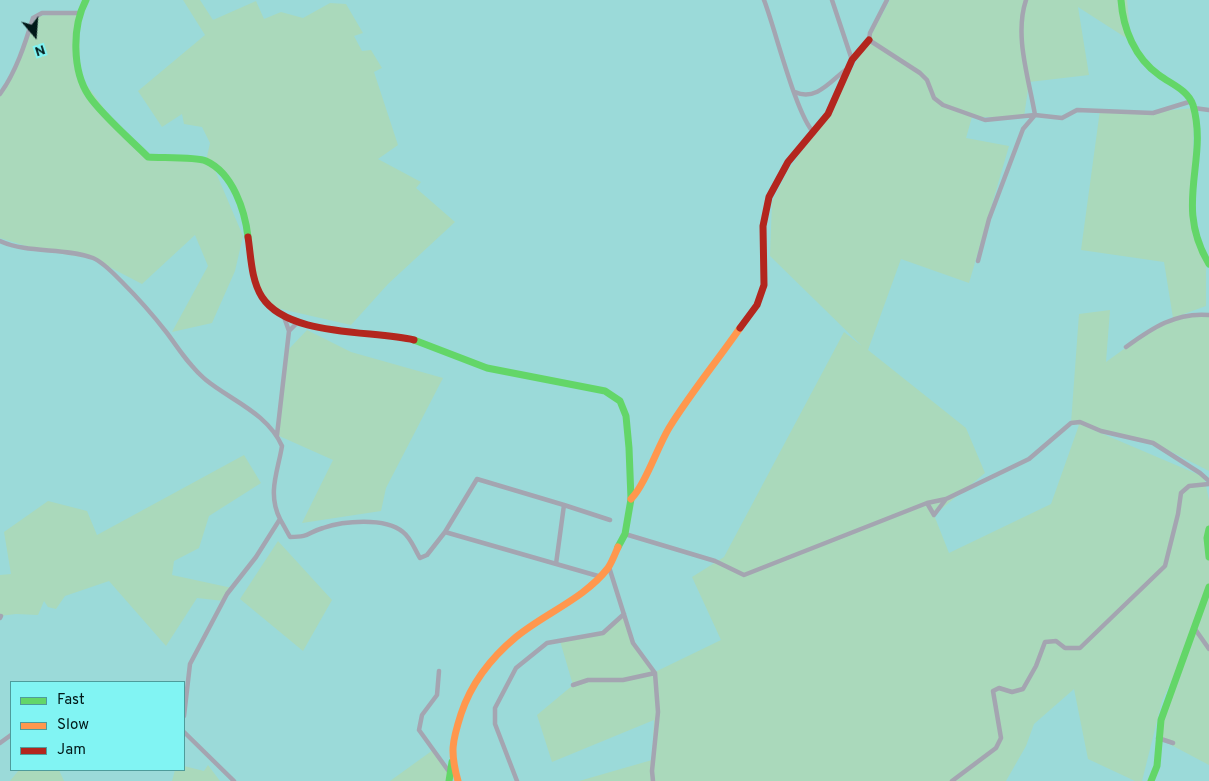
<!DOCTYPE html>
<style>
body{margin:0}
#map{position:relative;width:1209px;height:781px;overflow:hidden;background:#9bdad9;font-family:Overpass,sans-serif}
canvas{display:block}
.legend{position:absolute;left:10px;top:681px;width:175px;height:90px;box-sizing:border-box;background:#81f4f3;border:1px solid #4e9c9b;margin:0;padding:6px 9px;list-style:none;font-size:15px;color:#011818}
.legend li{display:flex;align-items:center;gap:10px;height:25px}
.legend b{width:25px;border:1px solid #4e9c9b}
.north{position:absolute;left:10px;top:10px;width:50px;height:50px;-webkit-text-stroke:4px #81f4f3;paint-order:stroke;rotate:162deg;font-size:14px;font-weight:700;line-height:20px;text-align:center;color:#011818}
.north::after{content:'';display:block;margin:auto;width:18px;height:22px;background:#011818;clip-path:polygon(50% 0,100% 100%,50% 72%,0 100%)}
</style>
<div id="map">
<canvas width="1209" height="781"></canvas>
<ul class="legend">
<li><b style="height:6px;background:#63d668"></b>Fast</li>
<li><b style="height:6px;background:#ff974d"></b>Slow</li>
<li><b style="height:6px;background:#b3261e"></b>Jam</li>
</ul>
<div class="north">N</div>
</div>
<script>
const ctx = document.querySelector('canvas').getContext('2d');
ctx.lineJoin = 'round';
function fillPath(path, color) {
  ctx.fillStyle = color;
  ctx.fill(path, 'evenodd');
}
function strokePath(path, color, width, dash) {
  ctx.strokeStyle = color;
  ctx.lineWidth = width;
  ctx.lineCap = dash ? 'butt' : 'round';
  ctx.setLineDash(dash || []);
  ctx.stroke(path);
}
const green = new Path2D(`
 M183 0H200L213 20 256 1 264 19 281 12 303 18 330 3 346 4 363 33 354 36 362 51 371 50 382 68 374 72 398 145 378 159 421 182 416 188 455 222 388 284 351 325 272 307 259 291 246 218 238 196 214 168 243 236 235 271 212 323 172 332 208 266 195 235 142 284 94 259 39 250 0 238V92L6 85 37 16 79 13 80 76 114 122 148 157 206 161 210 143 202 127 184 124 182 114 162 127 138 91 205 35Z
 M890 0H1127L1131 41 1078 7 1089 75 1029 82 1024 117H972L966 138 1009 146 969 283 901 259 868 350 966 428 985 473 934 515 949 553 1051 504 1079 425 1071 423 1079 314 1110 310 1106 362 1153 328 1181 317H1209V471L1158 445 1089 428 1204 477 1209 500V586L1186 650 1162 701 1142 781H1135L1088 759 1074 689 1034 724 1026 746 1006 781H579L652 760 654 720 552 762 537 715 573 685 560 641 603 633 624 614 633 643 655 672 721 640 692 577 724 557 844 332 862 346 770 256 772 202 787 172 828 114Z
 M1194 108C1194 140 1188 231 1203 255L1209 256V262L1206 260V306L1173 318 1164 262 1081 250 1100 110 1140 113Z
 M307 330 351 352 443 378 386 488 381 511 302 523 333 460 277 435 288 350Z
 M244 455 261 483 209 516 199 548 174 561 172 575 232 588 224 601 197 598 166 646 109 581 65 596 56 609 48 607 44 601 38 615 16 614 0 616V575L11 574 4 532 48 501 87 511 97 535Z
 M278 541 332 600 303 651 240 599Z
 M1209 588V765L1158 738Z
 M433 750 450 774 447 781H390Z
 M208 765 220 781H172L175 770H184V766L204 771Z
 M19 770H59L64 781H10Z`);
const street = new Path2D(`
 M764 0C775 28 796 115 814 133
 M832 0 852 60
 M887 0 870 33 869 40 920 73 927 80 934 98 943 105 985 120 1035 115 1062 118 1077 110 1153 113 1192 101
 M795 92C817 102 832 79 848 68
 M0 94C16 72 25 44 33 18L42 13H79
 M1194 108 1209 110
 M0 241C29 254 63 247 93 258 103 262 114 274 122 282 138 298 153 315 167 333 179 349 190 367 206 380 232 401 267 413 282 446 278 471 267 493 280 519L256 557 227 594 190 664 184 716
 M978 261 989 219 1023 129 1035 115C1029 79 1014 36 1026 0
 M284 317 289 331
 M1126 347C1152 328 1176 312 1209 315
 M277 435 289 331 298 322
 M946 499 927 503 934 515 946 499 1029 459 1071 423 1080 422 1101 431 1153 443 1200 473 1209 481
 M564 505 610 520
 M280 519 290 537C311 537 306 533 323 528 343 521 385 517 403 532 411 538 415 550 420 558L427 555 445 532
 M625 534 715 561 744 575 927 503
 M556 564 564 505 477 479 445 532 598 576
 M609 567 633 643 655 673 658 712 652 771 653 781
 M0 618 1 616
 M1195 629 1209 649
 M439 671 437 695 422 715 419 730 450 773
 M573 685 588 680H623L655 673
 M184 732 234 781
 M1158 738 1173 743
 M0 743 11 735
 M517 781 495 724V708L516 668 547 643 603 633 624 614
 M952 781 996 748 1001 738 993 691 999 688 1012 692 1023 689 1036 666 1045 642 1056 641 1065 648H1080L1165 566 1178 514 1181 493 1189 486 1209 484`);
const fast = new Path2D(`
 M86 0C72 26 72 71 89 96 102 115 131 140 148 157 160 158 197 157 206 161 233 173 245 211 248 237
 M1121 0C1123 29 1135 58 1159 75 1171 84 1188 90 1193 105 1209 161 1173 204 1209 264
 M414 340 487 368 605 391 620 401 626 416 629 448 631 499 625 534 618 547
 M1209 529 1207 538 1209 557
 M449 781 452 762
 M1151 781 1157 766 1161 720 1209 587`);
const slow = new Path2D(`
 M631 499C645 485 657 448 669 428 690 394 717 361 740 328
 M458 781C450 752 452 742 461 714 471 684 492 657 516 637 545 613 584 599 608 568 612 562 615 554 618 547`);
const jam = new Path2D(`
 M248 237C251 256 251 280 262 297 288 337 372 330 414 340
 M740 328 757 305 764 285 763 226 769 197 788 162 828 114 852 60 869 40`);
fillPath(green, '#aad9bb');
strokePath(street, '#a4a5b1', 4.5);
strokePath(fast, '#63d668', 7);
strokePath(slow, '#ff974d', 7);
strokePath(jam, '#b3261e', 7);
</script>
